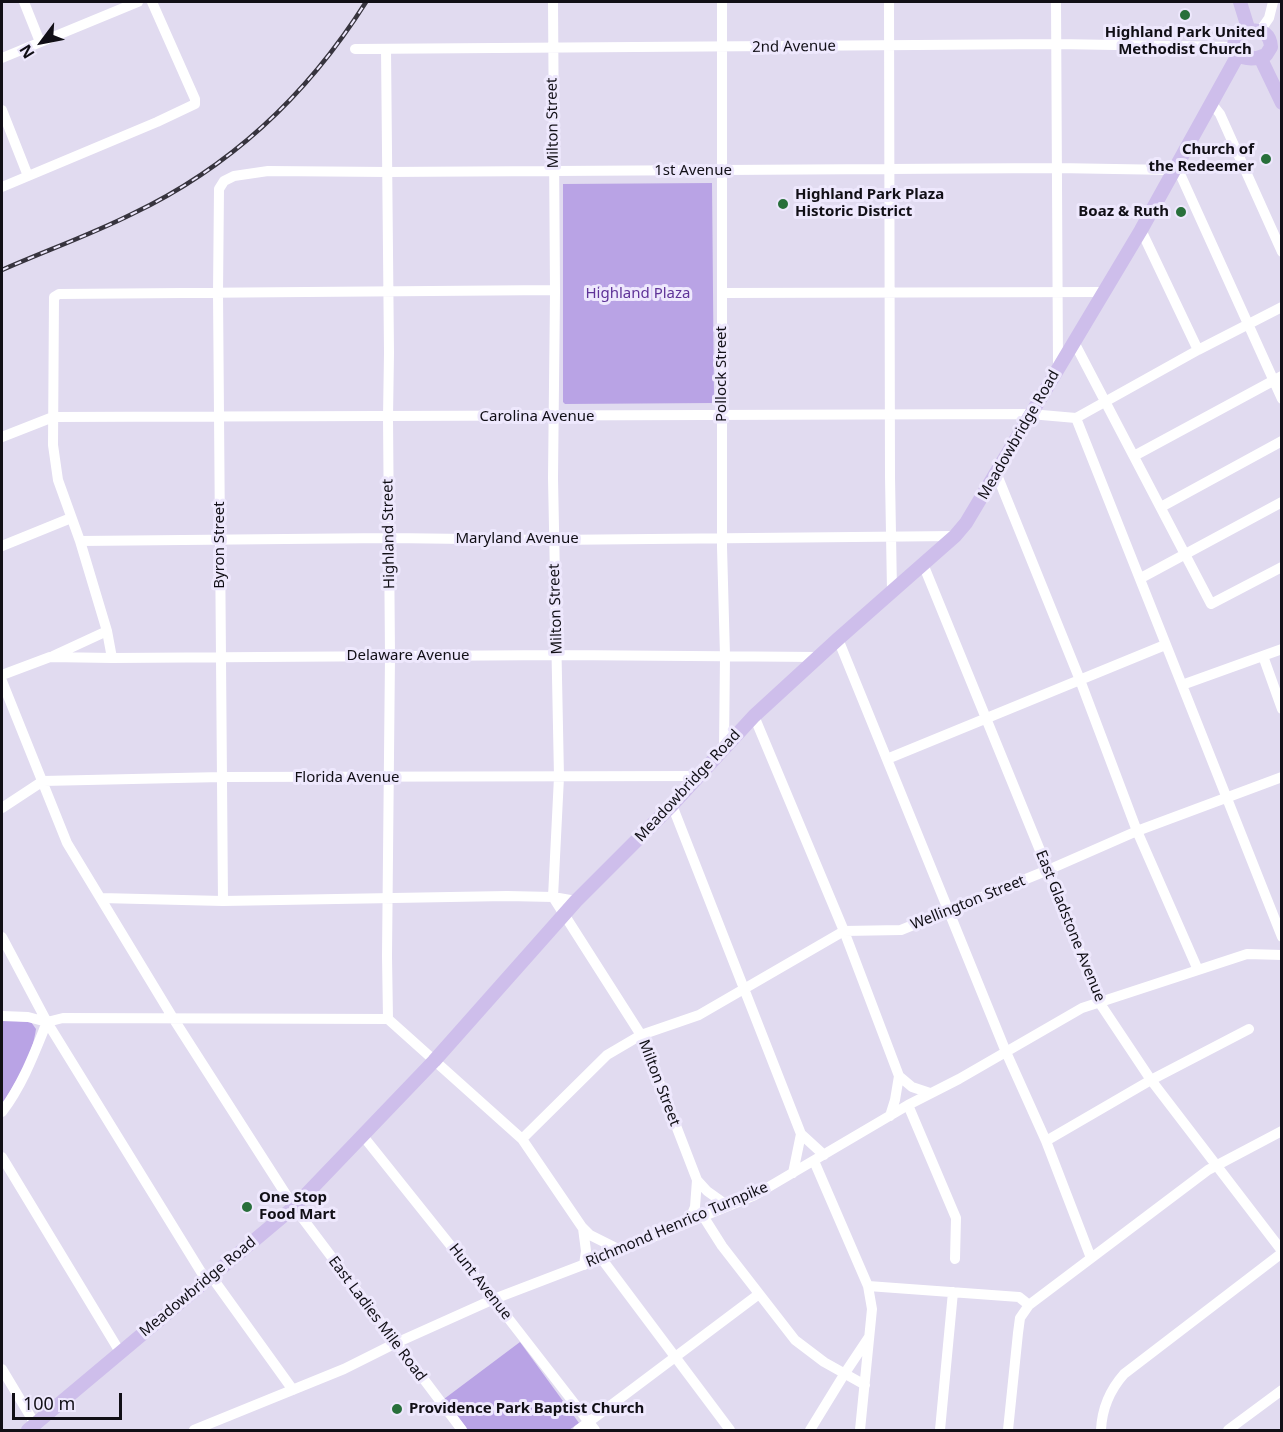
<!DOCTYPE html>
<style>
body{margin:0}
#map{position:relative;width:1283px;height:1432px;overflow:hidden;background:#e1dbf0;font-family:"Noto Sans",sans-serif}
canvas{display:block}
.frame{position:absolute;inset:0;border:3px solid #110f16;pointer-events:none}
.north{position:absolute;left:12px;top:12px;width:60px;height:60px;-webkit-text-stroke:4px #eee8fd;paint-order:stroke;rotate:238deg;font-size:16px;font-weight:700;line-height:24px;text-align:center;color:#110f16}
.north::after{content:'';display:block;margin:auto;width:21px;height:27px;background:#110f16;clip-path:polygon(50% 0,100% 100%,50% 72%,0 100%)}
.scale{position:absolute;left:12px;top:1393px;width:110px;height:27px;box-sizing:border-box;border:3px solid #110f16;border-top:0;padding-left:8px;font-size:18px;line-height:21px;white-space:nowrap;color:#110f16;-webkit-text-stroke:4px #eee8fd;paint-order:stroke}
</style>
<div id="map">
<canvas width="1283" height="1432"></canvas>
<div class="frame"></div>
<div class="north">N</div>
<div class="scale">100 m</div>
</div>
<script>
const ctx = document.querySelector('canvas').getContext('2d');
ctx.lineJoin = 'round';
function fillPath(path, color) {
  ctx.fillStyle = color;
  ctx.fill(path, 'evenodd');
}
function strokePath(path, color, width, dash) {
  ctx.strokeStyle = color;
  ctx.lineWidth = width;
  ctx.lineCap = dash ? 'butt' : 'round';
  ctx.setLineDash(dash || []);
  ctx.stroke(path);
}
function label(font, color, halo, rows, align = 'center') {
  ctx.font = font + ' "Noto Sans",sans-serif';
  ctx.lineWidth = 6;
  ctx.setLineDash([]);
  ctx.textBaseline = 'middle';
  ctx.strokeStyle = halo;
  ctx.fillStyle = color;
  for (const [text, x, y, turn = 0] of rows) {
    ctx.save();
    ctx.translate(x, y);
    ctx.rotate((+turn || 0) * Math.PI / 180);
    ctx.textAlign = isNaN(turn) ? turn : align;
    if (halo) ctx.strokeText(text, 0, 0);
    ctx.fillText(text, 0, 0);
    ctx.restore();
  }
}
const green = new Path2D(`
 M712 183 714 401 713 403 565 404 563 402V184Z
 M2 1020 31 1022 36 1029C32 1058 16 1081 2 1105Z
 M520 1342 579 1423 569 1430H468L444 1399Z`);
const minor = new Path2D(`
 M24 2 40 42
 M553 2 555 292 553 478 559 777 553 897 641 1035 697 1180 707 1191 728 1206
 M722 2V547L725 656 724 747
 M889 2 890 477 892 591
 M1056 2 1058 366
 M1260 31 1269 18 1273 2
 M355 49 1056 44 1234 47
 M386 49 389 353 388 417 390 656 387 956 388 1019
 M2 58 138 2
 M1212 104 1220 114 1282 252
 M2 110 28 176
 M2 187 157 122 195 104V99L152 2
 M1141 230 1198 350
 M722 293 1103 292
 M1074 342 1211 604 1282 567
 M1076 418 1282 937
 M1076 418 1198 350 1282 307
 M2 437 53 417 1030 414 1076 418
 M1134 456 1282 376
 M997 475 1080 680 1137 831 1198 970
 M1161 507 1282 441
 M80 541 389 538 549 540 955 536
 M2 546 71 518
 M923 564 1048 870 1099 1002 1151 1080 1282 1251
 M1141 578 1282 502
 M838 639 1006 1052 1046 1141 1091 1258
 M53 656 107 631
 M1263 656 1282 709
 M112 658 107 631 80 541 58 480 53 445 54 297 59 294 555 290
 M2 675 50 657 112 658 561 655 818 657
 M2 681 67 843 173 1018 294 1207 462 1430
 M1182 685 1282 649
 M754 716 844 931 899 1076 895 1100 890 1116
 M887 759 1165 645
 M672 805 801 1134 824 1155
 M2 808 43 781 222 777 700 776
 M101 898 223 901 507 896 553 897 576 901
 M223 901 218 293 219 189 224 181 234 176 268 171 387 172 1056 168 1173 170 1181 176 1282 399
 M2 937 47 1022 206 1280
 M2 1016 28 1017 47 1022 63 1018 388 1019 522 1139 582 1227 590 1235 620 1250
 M899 1076 912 1087 930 1093
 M908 1105 956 1218 955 1259
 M2 1112C23 1084 34 1054 47 1022
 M363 1136 491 1296 595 1430
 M522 1139 607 1055 641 1035 699 1015 844 931 901 930 1048 870 1137 831 1282 777
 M1046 1141 1151 1080 1249 1029
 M2 1157 120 1352
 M814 1161 868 1286 872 1309 860 1430
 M793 1173 801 1134
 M703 1216 722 1246 795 1340 824 1362 865 1385
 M689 1221 695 1207 697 1180
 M583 1228 586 1251 584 1265
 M601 1258 730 1430
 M211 1276 293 1390
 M868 1286 1019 1297 1029 1305
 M2 1369 35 1424
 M194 1430 344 1369 396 1343 494 1299 601 1258 755 1195 908 1105 959 1079 1082 1008 1247 954 1282 955
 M578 1430 759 1294
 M810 1430 845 1373 869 1337
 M940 1430 953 1292
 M1008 1430 1018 1333 1020 1318 1029 1305 1208 1170 1282 1131
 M1101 1430C1102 1408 1109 1391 1124 1374L1282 1253
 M1228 1430 1282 1390`);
const major = new Path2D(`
 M1240 2 1249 31
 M1251 30C1264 31 1270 34 1271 47L1266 55C1252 61 1230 60 1235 40L1245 32Z
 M1260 57 1282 103
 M28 1430 294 1207 434 1061 576 901 672 805 754 716 838 639 955 536 966 523 1141 230 1238 55`);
const rail = new Path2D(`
 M2 270C45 251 90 235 132 214 231 167 308 94 366 2`);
const markers = [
 [1185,15,6,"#286f3b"],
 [1266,159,6,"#286f3b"],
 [783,204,6,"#286f3b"],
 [1181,212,6,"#286f3b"],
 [247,1207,6,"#286f3b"],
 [397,1409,6,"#286f3b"]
];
const poiNames = [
 ["Highland Park United",1185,33,"center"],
 ["Methodist Church",1185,50,"center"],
 ["Church of",1254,150,"right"],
 ["the Redeemer",1254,167,"right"],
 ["Highland Park Plaza",795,195],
 ["Historic District",795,212],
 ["Boaz & Ruth",1169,212,"right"],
 ["One Stop",259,1198],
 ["Food Mart",259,1215],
 ["Providence Park Baptist Church",409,1409]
];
const streetNames = [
 ["2nd Avenue",794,47,-1],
 ["Milton Street",553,123,-91],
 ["1st Avenue",693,171],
 ["Pollock Street",722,374,-90],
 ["Carolina Avenue",537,417],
 ["Meadowbridge Road",1019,435,-60],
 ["Highland Street",389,534,-91],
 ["Maryland Avenue",517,539],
 ["Byron Street",220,545,-90],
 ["Milton Street",556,609,-92],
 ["Delaware Avenue",408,656],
 ["Florida Avenue",347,778],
 ["Meadowbridge Road",688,786,-47],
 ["Wellington Street",968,903,-22],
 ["East Gladstone Avenue",1070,926,68],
 ["Milton Street",659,1083,69],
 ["Richmond Henrico Turnpike",677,1225,-23],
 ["Hunt Avenue",480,1282,52],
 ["Meadowbridge Road",198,1287,-40],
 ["East Ladies Mile Road",377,1319,53]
];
const parkNames = [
 ["Highland Plaza",638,294]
];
fillPath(green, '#b9a3e5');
strokePath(minor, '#fff', 10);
strokePath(major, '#cebeeb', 14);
strokePath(rail, '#37343e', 4.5);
strokePath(rail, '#eee8fd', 2, [7]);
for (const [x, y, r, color] of markers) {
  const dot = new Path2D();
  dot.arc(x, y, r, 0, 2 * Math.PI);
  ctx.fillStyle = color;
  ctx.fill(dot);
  strokePath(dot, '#eee8fd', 2);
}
label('bold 15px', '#110f16', '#eee8fd', poiNames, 'left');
label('15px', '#110f16', '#eee8fd', streetNames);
label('15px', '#5f3398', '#eee8fd', parkNames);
</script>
